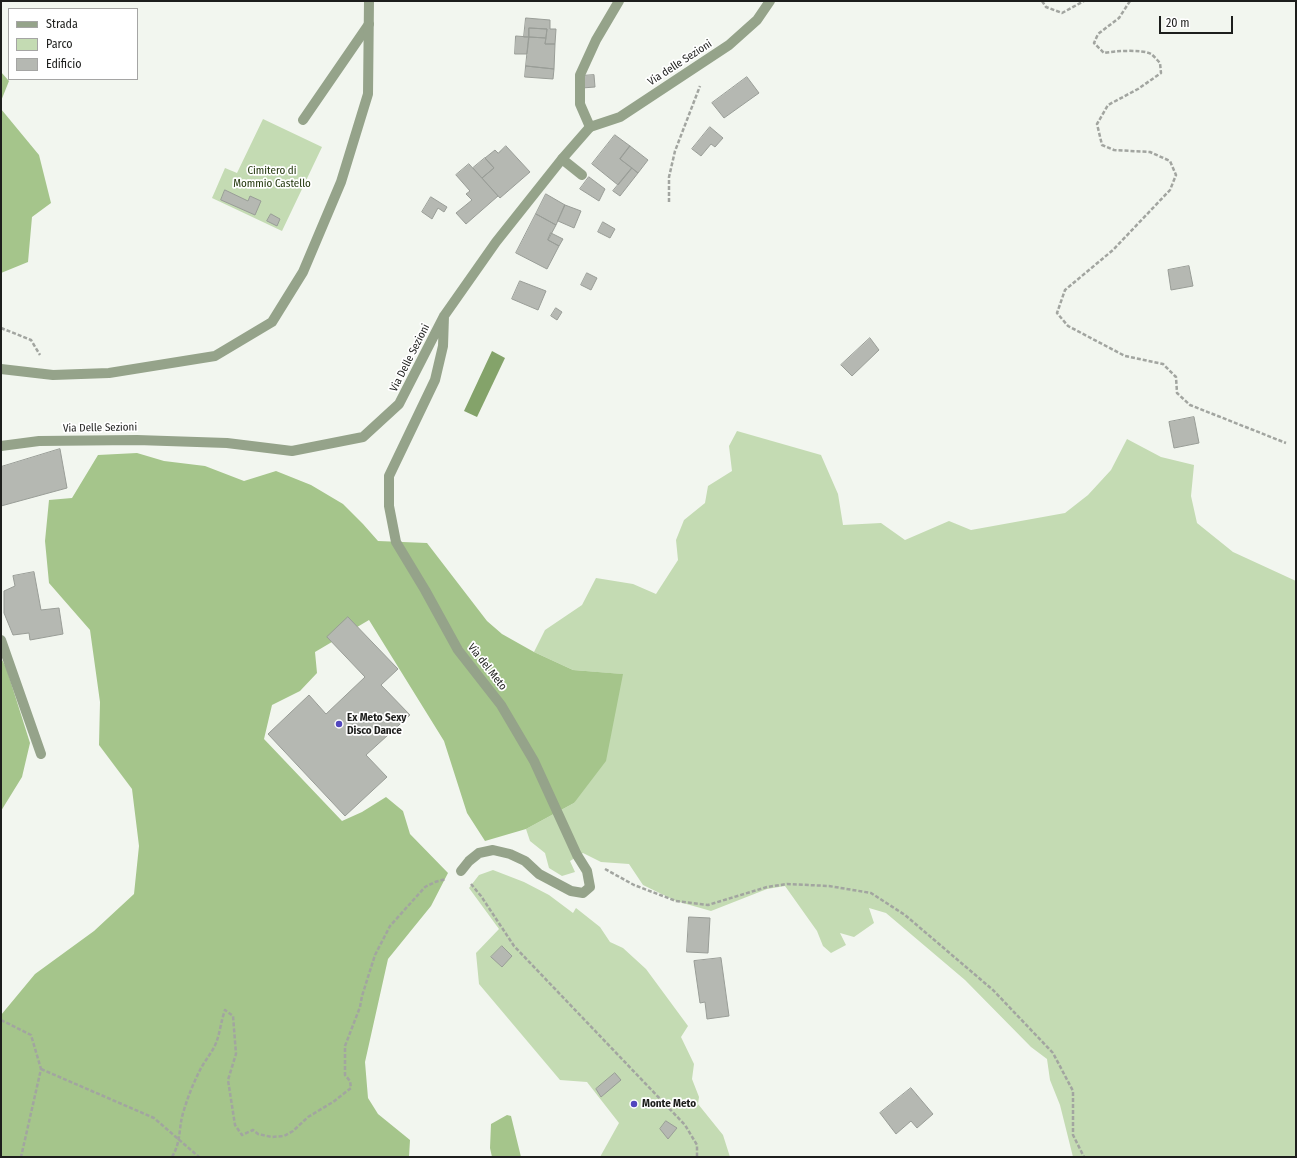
<!DOCTYPE html>
<style>
body{margin:0}
#map{position:relative;width:1297px;height:1158px;overflow:hidden;background:#f2f6ef;font-family:"Fira Sans Condensed",sans-serif}
canvas{display:block}
.frame{position:absolute;inset:0;border:2px solid #1d1e1c;pointer-events:none}
.legend{position:absolute;left:8px;top:8px;width:130px;height:72px;box-sizing:border-box;background:#fff;border:1px solid #a5a5a4;margin:0;padding:5px 7px;list-style:none;font-size:12px;color:#1d1e1c}
.legend li{display:flex;align-items:center;gap:8px;height:20px}
.legend b{width:20px;border:1px solid #a5a5a4}
.scale{position:absolute;left:1159px;top:16px;width:74px;height:18px;box-sizing:border-box;border:2px solid #1d1e1c;border-top:0;padding-left:5px;font-size:12px;line-height:14px;white-space:nowrap;color:#1d1e1c;-webkit-text-stroke:3px #fff;paint-order:stroke}
</style>
<div id="map">
<canvas width="1297" height="1158"></canvas>
<div class="frame"></div>
<ul class="legend">
<li><b style="height:5px;background:#95a38a"></b>Strada</li>
<li><b style="height:11px;background:#c4dbb3"></b>Parco</li>
<li><b style="height:11px;background:#b5b8b2"></b>Edificio</li>
</ul>
<div class="scale">20 m</div>
</div>
<script>
const ctx = document.querySelector('canvas').getContext('2d');
ctx.lineJoin = 'round';
function fillPath(path, color) {
  ctx.fillStyle = color;
  ctx.fill(path, 'evenodd');
}
function strokePath(path, color, width, dash) {
  ctx.strokeStyle = color;
  ctx.lineWidth = width;
  ctx.lineCap = dash ? 'butt' : 'round';
  ctx.setLineDash(dash || []);
  ctx.stroke(path);
}
function label(font, color, halo, rows, align = 'center') {
  ctx.font = font + ' "Fira Sans Condensed",sans-serif';
  ctx.lineWidth = 3.5;
  ctx.setLineDash([]);
  ctx.textBaseline = 'middle';
  ctx.strokeStyle = halo;
  ctx.fillStyle = color;
  for (const [text, x, y, turn = 0] of rows) {
    ctx.save();
    ctx.translate(x, y);
    ctx.rotate((+turn || 0) * Math.PI / 180);
    ctx.textAlign = isNaN(turn) ? turn : align;
    if (halo) ctx.strokeText(text, 0, 0);
    ctx.fillText(text, 0, 0);
    ctx.restore();
  }
}
const green = new Path2D(`
 M263 119 322 147 282 231 212 198 225 168 237 173Z
 M737 431 821 455 838 494 843 525 881 523 905 540 949 521 971 530 1065 513 1088 495 1111 470 1127 439 1161 457 1194 465 1191 496 1197 523 1233 552 1296 581V1157H1073L1060 1105 1050 1080 1047 1059 1031 1047 965 980 886 913 869 908 874 923 854 937 840 933 846 945 831 953 823 946 817 931 785 886 767 889 711 911 676 901 643 885 629 864 601 862 583 853 570 861 575 872 562 876 549 868 545 853 530 841 526 829 574 803 622 674 573 670 534 652 545 630 582 605 596 578 633 584 656 594 678 560 676 540 684 520 705 503 708 486 732 471 729 446Z
 M493 870 524 882 549 895 573 913 576 908 600 927 610 942 623 948 646 969 688 1026 681 1037 694 1064 692 1079 699 1097 698 1104 723 1135 730 1157H600L619 1123 587 1082 560 1080 479 984 476 953 499 929 469 888 479 875Z`);
const forest = new Path2D(`
 M1 72 9 81 1 101Z
 M1 109 39 155 51 203 32 217 28 262 1 273Z
 M137 453 164 461 205 466 244 481 276 471 311 485 343 504 363 524 378 541 427 543 487 621 502 634 534 652 573 670 623 674 606 761 574 803 526 829 485 841 467 813 444 741 369 620 315 652 317 673 300 691 272 705 264 739 342 821 362 812 386 797 403 811 410 834 448 873 431 906 388 959 365 1062 368 1098 378 1114 410 1140 409 1157H1V1015L35 974 94 931 134 894 139 846 132 789 99 745 100 702 90 630 49 583 45 541 49 500 72 498 98 455Z
 M1 658 6 667 30 743 22 777 1 811Z
 M507 1115 511 1116 521 1157H492L490 1148 491 1124Z`);
const water = new Path2D(`
 M492 351 505 358 477 417 464 411Z`);
const building = new Path2D(`
 M526 18 550 20V29H556L555 44H545L547 29 529 28V37H524Z
 M529 28 547 29 546 38 529 37Z
 M516 36 529 37 527 54H515Z
 M529 37 546 38 545 44H555L554 69 526 66Z
 M526 66 554 69 553 79 525 77Z
 M594 75 595 87 582 88 581 76Z
 M747 77 759 93 724 118 712 103Z
 M710 127 723 138 715 147 711 144 701 156 692 149Z
 M615 135 630 146 620 159 632 168 618 185 592 164Z
 M506 146 530 172 500 198 482 178 494 168 485 158 495 150 498 153Z
 M630 146 648 160 638 173 620 159Z
 M485 158 494 168 482 178 473 168Z
 M469 164 498 196 466 224 456 213 472 200 466 194 470 191 456 175Z
 M632 168 638 173 620 196 613 191Z
 M589 177 605 189 599 201 580 189Z
 M225 190 248 201 250 196 261 201 255 215 221 200Z
 M546 194 565 205 556 225 536 214Z
 M431 197 447 207 444 212 438 208 432 219 422 212Z
 M565 205 581 211 574 228 558 221Z
 M271 214 280 219 277 226 267 221Z
 M536 214 556 225 548 240 559 246 547 269 516 253Z
 M603 222 615 229 610 238 598 232Z
 M551 233 563 239 559 246 548 240Z
 M1189 266 1193 286 1171 290 1168 270Z
 M587 273 597 278 591 290 581 285Z
 M520 281 546 291 538 310 512 299Z
 M556 308 562 312 557 320 551 316Z
 M870 338 879 350 852 376 841 365Z
 M1194 417 1199 443 1174 448 1169 422Z
 M60 449 67 488 1 506V467Z
 M34 572 41 610 59 608 63 634 30 640 29 633 13 635 4 613V591L15 586 13 576Z
 M348 617 398 669 381 685 410 715 366 755 387 777 345 816 268 734 309 695 326 714 365 677 327 637Z
 M689 917 710 918 708 953 687 952Z
 M502 946 512 956 502 967 491 957Z
 M721 958 729 1016 707 1019 705 1002 700 1003 694 961Z
 M615 1073 621 1080 601 1097 596 1089Z
 M911 1088 933 1114 917 1128 911 1121 896 1134 880 1113Z
 M666 1121 677 1128 668 1139 660 1129Z`);
const path = new Path2D(`
 M1042 1 1046 7 1062 13 1084 1
 M1130 1 1119 18 1098 34 1094 43 1104 53C1114 51 1142 49 1151 54 1154 56 1157 60 1160 63L1161 73 1138 89 1108 105 1097 124 1102 145 1114 150 1150 152 1170 161 1176 175 1170 190 1113 250 1065 290 1057 313 1068 326 1125 356 1163 364 1176 377 1177 393 1190 405 1286 443
 M669 202V177L675 151 700 86
 M1 328 31 340 40 355
 M605 869 634 885 676 901 708 905 767 887 787 884 829 886 871 893 905 915 993 990 1053 1053 1073 1091V1135L1084 1157
 M471 884 481 896 514 946 685 1125 697 1145V1157
 M1 1020 31 1035 41 1069 21 1157
 M41 1069 154 1118 199 1157
 M172 1157C182 1140 178 1127 184 1110 188 1096 194 1082 200 1070 205 1060 212 1053 216 1043 220 1033 221 1021 225 1010L233 1016 236 1054 228 1080 235 1125 242 1135 253 1130 258 1134 272 1137 284 1136 293 1131 308 1117 333 1102 351 1088 350 1081 345 1075V1046L360 1007 362 996 375 955 390 926 425 887 435 882 446 879`);
const service = new Path2D(`
 M303 120 369 24
 M562 159 582 175
 M1 640 41 754`);
const minor = new Path2D(`
 M444 316 443 346 435 380 389 476V506L396 542 425 590 458 650 501 705 534 761 577 855 587 871 590 887 583 893 571 891 539 874 525 861 510 854 493 850 479 853 469 861 461 871
 M1 369 53 375 109 373 215 356 272 322 303 272 341 182 368 94 369 1
 M1 446 39 441 137 440 227 443 292 451 363 437 399 404 444 316 496 242 562 159 590 127`);
const tertiary = new Path2D(`
 M619 1 596 40 580 75V104L590 127 620 117 729 45 757 20 770 1`);
const markers = [
 [339,724,4,"#5246be"],
 [634,1104,4,"#5246be"]
];
const streetNames = [
 ["Via delle Sezioni",680,63,-33],
 ["Via Delle Sezioni",410,358,-63],
 ["Via Delle Sezioni",100,428,-1],
 ["Via del Meto",487,667,52]
];
const parkNames = [
 ["Cimitero di",272,171],
 ["Mommio Castello",272,184]
];
const poiNames = [
 ["Ex Meto Sexy",347,718],
 ["Disco Dance",347,731],
 ["Monte Meto",642,1104]
];
fillPath(green, '#c4dbb3');
fillPath(forest, '#a5c58b');
fillPath(water, '#84a36a');
fillPath(building, '#b5b8b2');
strokePath(building, '#999d97', 1);
strokePath(path, '#a2a5a0', 2.5, [4, 2]);
strokePath(service, '#95a38a', 10);
strokePath(minor, '#95a38a', 10);
strokePath(tertiary, '#95a38a', 10);
for (const [x, y, r, color] of markers) {
  const dot = new Path2D();
  dot.arc(x, y, r, 0, 2 * Math.PI);
  ctx.fillStyle = color;
  ctx.fill(dot);
  strokePath(dot, '#fff', 1.5);
}
label('11px', '#1d1e1c', '#fff', streetNames);
label('11px', '#23370d', '#fff', parkNames);
label('bold 11px', '#1d1e1c', '#fff', poiNames, 'left');
</script>
